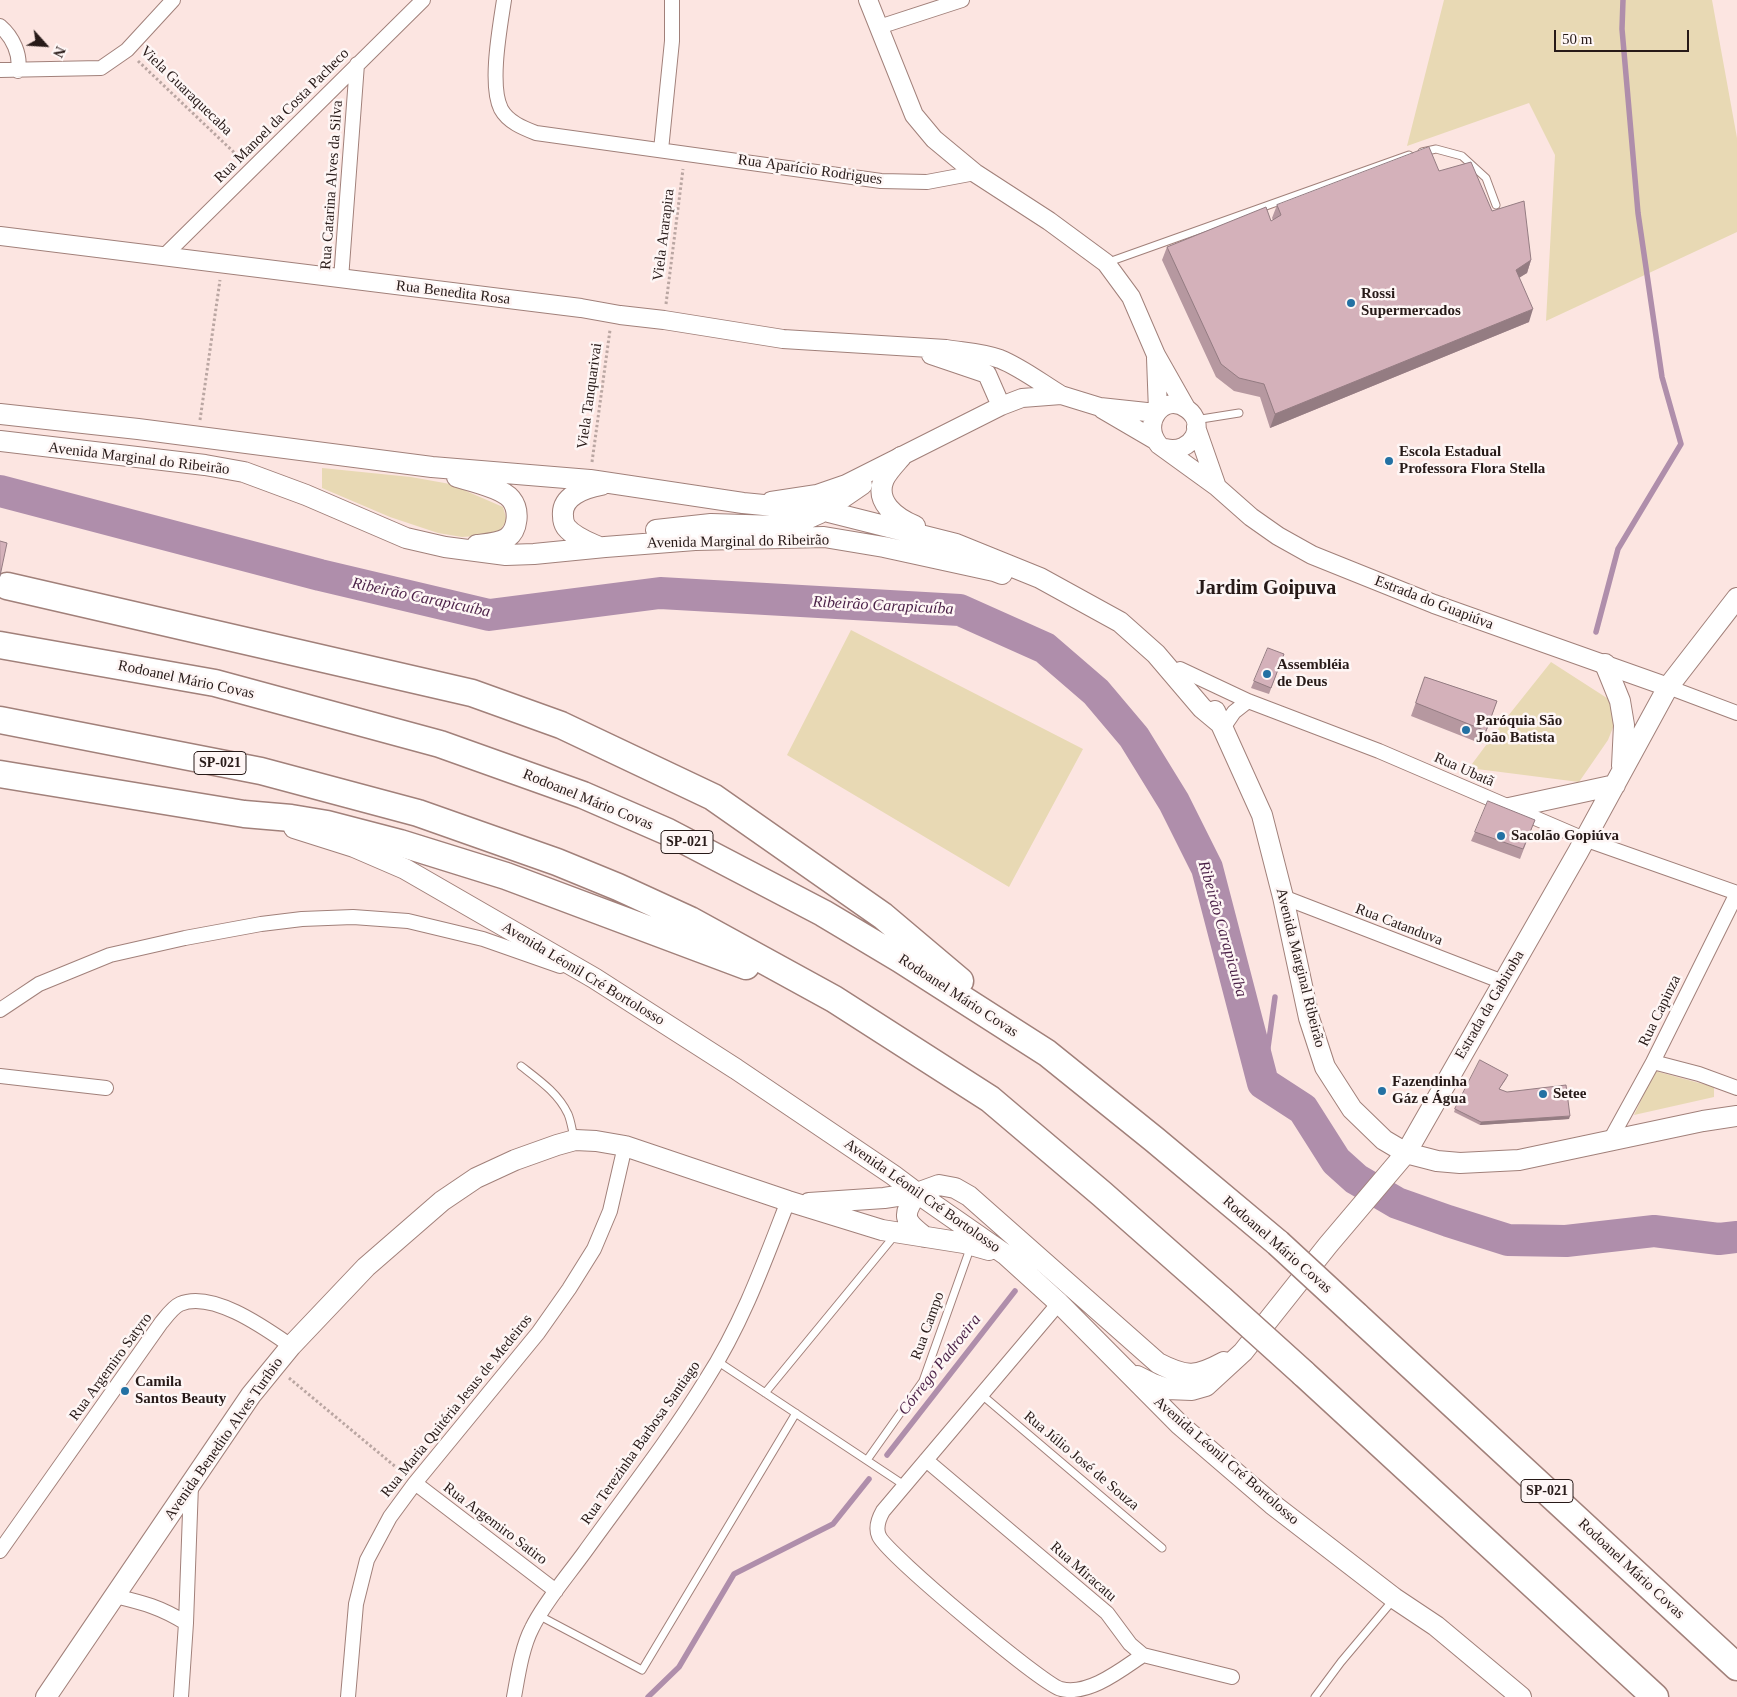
<!DOCTYPE html>
<meta charset="utf-8">
<style>
body{margin:0}
#map{position:relative;width:1737px;height:1697px;overflow:hidden;background:#fce5e1;font-family:Georgia,serif}
canvas{display:block}
.north{position:absolute;left:20px;top:20px;width:50px;height:50px;-webkit-text-stroke:4px #fef6f5;paint-order:stroke;rotate:116deg;font-size:14px;font-weight:700;line-height:20px;text-align:center;color:#271a18}
.north::after{content:'';display:block;margin:auto;width:18px;height:22px;background:#271a18;clip-path:polygon(50% 0,100% 100%,50% 72%,0 100%)}
.scale{position:absolute;left:1554px;top:30px;width:135px;height:22px;box-sizing:border-box;border:2px solid #271a18;border-top:0;padding-left:6px;font-size:15px;line-height:18px;white-space:nowrap;color:#271a18;-webkit-text-stroke:4px #fef6f5;paint-order:stroke}
</style>
<div id="map">
<canvas width="1737" height="1697"></canvas>
<div class="north">N</div>
<div class="scale">50 m</div>
</div>
<script>
const ctx = document.querySelector('canvas').getContext('2d');
ctx.lineJoin = 'round';
function fillPath(path, color) {
  ctx.fillStyle = color;
  ctx.fill(path, 'evenodd');
}
function strokePath(path, color, width, dash) {
  ctx.strokeStyle = color;
  ctx.lineWidth = width;
  ctx.lineCap = dash ? 'butt' : 'round';
  ctx.setLineDash(dash || []);
  ctx.stroke(path);
}
function label(font, color, halo, rows, align = 'center') {
  ctx.font = font + ' Georgia,serif';
  ctx.lineWidth = 5;
  ctx.setLineDash([]);
  ctx.textBaseline = 'middle';
  ctx.strokeStyle = halo;
  ctx.fillStyle = color;
  for (const [text, x, y, turn = 0] of rows) {
    ctx.save();
    ctx.translate(x, y);
    ctx.rotate((+turn || 0) * Math.PI / 180);
    ctx.textAlign = isNaN(turn) ? turn : align;
    if (halo) ctx.strokeText(text, 0, 0);
    ctx.fillText(text, 0, 0);
    ctx.restore();
  }
}
const green = new Path2D(`
 M1444 0H1712L1737 138V232L1546 321 1555 155 1529 103 1407 146Z
 M322 468 411 477 450 484 503 507 507 521 499 531 491 535 462 537 438 533 390 517 322 488Z
 M851 630 1083 749 1009 887 787 755Z
 M1551 662 1610 700 1614 725 1608 740 1579 782 1469 768 1504 721Z
 M1655 1071 1714 1087V1097L1634 1115Z`);
const stream = new Path2D(`
 M1596 632 1618 549 1681 444 1662 377 1638 213 1622 29 1623 0
 M1263 1083 1275 997
 M887 1455 1015 1291
 M648 1697 679 1667 734 1574 833 1524 869 1479`);
const river = new Path2D(`
 M0 491 320 575 489 615 660 593 960 610 1045 648 1096 692 1134 737 1174 802 1207 868 1263 1083 1303 1109 1336 1161 1356 1179 1397 1203 1448 1221 1508 1240 1566 1241 1654 1231 1719 1239 1737 1237`);
const path = new Path2D(`
 M138 61 242 160
 M666 304 683 169
 M200 420 220 280
 M592 462 610 330
 M289 1378 403 1473`);
const service = new Path2D(`
 M1422 152 1436 149 1462 156 1486 178 1496 205
 M1106 263 1409 155
 M1195 420 1239 413
 M521 1066C539 1080 558 1093 568 1114 571 1121 572 1130 574 1137
 M717 1361 904 1485
 M765 1393 895 1235
 M982 1395 1162 1548
 M867 1460 923 1381 971 1246
 M540 1616 642 1670 796 1413
 M1315 1697 1341 1662 1394 1599`);
const minor = new Path2D(`
 M504 0C500 27 489 85 501 109 508 122 523 128 536 133L881 181 927 182 975 173
 M0 26C13 37 21 55 18 71
 M879 27 962 0
 M0 70 101 68 127 50 173 0
 M661 150 672 41V0
 M164 256 423 0
 M341 279 357 64
 M1180 669 1248 701 1379 751 1584 839 1737 893
 M1668 687 1737 713
 M1223 728 1234 712 1248 701
 M1283 897 1503 982
 M0 1010 39 984 110 955 185 938 261 924 302 919 353 917 408 921 483 939 560 966
 M1653 1062 1699 1074 1737 1088
 M0 1076 106 1088
 M1609 1142 1653 1062 1737 893
 M1059 1303 883 1511C879 1518 875 1527 879 1536 886 1553 1043 1685 1061 1689 1089 1696 1122 1669 1143 1655
 M926 1460 1107 1613 1130 1644 1143 1655 1232 1677
 M415 1483 556 1591
 M0 1551 161 1323C166 1317 173 1307 180 1304 212 1290 265 1328 291 1346
 M115 1596C144 1603 160 1607 186 1623
 M181 1697 186 1623 191 1485
 M348 1697 356 1604 367 1560 390 1517 415 1483 538 1333 569 1289 594 1249 610 1211 625 1146
 M514 1697C518 1675 522 1647 532 1628 544 1603 568 1575 584 1553 625 1496 669 1440 706 1380 742 1324 764 1263 788 1201`);
const tertiary = new Path2D(`
 M868 0 914 115 934 139 975 173 1049 221 1106 263 1131 297 1156 355 1186 408
 M0 236 581 308 620 315 664 320 783 339 946 349C964 352 983 353 1000 359 1022 368 1041 383 1061 395
 M931 355 987 374 1001 406
 M1156 358 1158 411
 M1102 409 1155 440
 M1196 427 1217 487
 M1165 448C1192 455 1208 424 1187 409 1164 392 1140 423 1159 445L1217 487 1251 517 1278 536 1312 555 1434 604 1668 687
 M771 501 817 494 846 484 1001 406 1022 398 1061 395 1100 407 1156 413
 M825 511 863 485`);
const secondary = new Path2D(`
 M0 414 138 429 432 467 590 480 743 503 825 511 956 544 1040 578 1120 622 1156 654 1202 708 1220 723
 M0 441 205 465 244 472 306 495 406 538 445 547 506 555 534 554 605 547 695 540 824 537 884 547 994 571 1002 574
 M901 457C895 464 888 471 884 479 874 502 896 518 915 526
 M457 477C471 481 502 488 511 499 520 510 518 530 507 538 500 543 485 544 477 545
 M656 530 711 524 779 526 802 521 820 513
 M599 547C588 542 574 537 566 527 564 524 563 520 563 516 561 496 585 488 601 485
 M1605 664 1620 701 1624 725 1622 766
 M1215 711 1262 815 1283 897 1309 1018 1325 1067 1352 1109 1384 1140 1406 1153 1437 1161 1460 1163 1519 1160 1703 1121 1737 1116
 M1509 808 1615 785
 M294 828 354 847 405 869 594 978 736 1069 893 1175 917 1193 1006 1255 1059 1303 1180 1425 1272 1504 1394 1598 1436 1626 1521 1697
 M917 1193C902 1216 903 1220 925 1237
 M809 1203 884 1198 917 1193 939 1185 955 1188 969 1196 1158 1363C1187 1378 1196 1377 1224 1362
 M1137 1376 1153 1384 1167 1389 1192 1390 1206 1386 1243 1352 1328 1245 1406 1153 1578 852 1668 687 1737 598
 M46 1697 251 1395 291 1346 366 1267 442 1201 476 1178 515 1160 557 1145 575 1140 596 1141 625 1146 788 1201 882 1230 964 1243 989 1250`);
const motorway = new Path2D(`
 M7 586 472 693 561 725 713 797 883 916 960 981
 M0 645 215 683 440 744 583 795 668 832 823 913 900 959 1047 1053 1155 1140 1278 1243
 M0 720 261 771 418 813 557 862 618 887 690 920 834 999 990 1099 1102 1194 1221 1299
 M0 774 244 814 291 818 327 824 400 843 506 876 746 966
 M1356 1315 1737 1667
 M1303 1373 1655 1697`);
const motorwayBridge = new Path2D(`
 M1278 1243 1356 1315
 M1221 1299 1303 1373`);
const wall = new Path2D(`
 M1439 171 1492 211 1531 260 1527 273 1519 277 1529 322 1270 428 1260 397 1234 391 1216 377 1162 260 1167 247 1271 221 1273 220 1272 218 1277 205Z
 M1284 654 1269 694 1251 688 1254 681Z
 M1425 677 1497 701 1482 744 1411 716Z
 M1535 820 1520 859 1471 841 1475 832Z
 M1507 1078 1499 1089 1569 1119 1480 1125 1454 1112 1455 1109Z`);
const shadedWall = new Path2D(`
 M1531 260 1527 273 1511 283 1516 270Z
 M1533 309 1529 322 1270 428 1275 414Z
 M1570 1116 1569 1119 1480 1125 1481 1122Z`);
const building = new Path2D(`
 M1429 147 1439 171 1471 162 1492 211 1524 201 1531 260 1516 270 1533 309 1275 414 1264 384 1239 378 1221 364 1167 247 1266 207 1271 221 1281 215 1277 205Z
 M0 541 7 543 0 576Z
 M1268 648 1284 654 1271 688 1254 681Z
 M1425 677 1497 701 1486 731 1416 703Z
 M1488 801 1535 820 1523 849 1475 832Z
 M1480 1060 1508 1075 1499 1089 1507 1092 1566 1085 1570 1116 1481 1122 1455 1109Z`);
const markers = [
 [1351,303,5,"#2371a3"],
 [1389,461,5,"#2371a3"],
 [1267,674,5,"#2371a3"],
 [1466,730,5,"#2371a3"],
 [1501,836,5,"#2371a3"],
 [1382,1091,5,"#2371a3"],
 [1543,1094,5,"#2371a3"],
 [125,1391,5,"#2371a3"]
];
const shields = [
 [220,763,52],
 [687,842,52],
 [1547,1491,52]
];
const shieldNames = [
 ["SP-021",220,763],
 ["SP-021",687,842],
 ["SP-021",1547,1491]
];
const streetNames = [
 ["Viela Guaraquecaba",186,91,44],
 ["Rua Manoel da Costa Pacheco",282,116,-45],
 ["Rua Aparício Rodrigues",810,170,8],
 ["Rua Catarina Alves da Silva",332,185,-86],
 ["Viela Ararapira",664,235,-83],
 ["Rua Benedita Rosa",453,293,7],
 ["Viela Tanquarivai",590,396,-82],
 ["Avenida Marginal do Ribeirão",139,459,7],
 ["Avenida Marginal do Ribeirão",738,542,-1],
 ["Estrada do Guapiúva",1434,603,21],
 ["Rodoanel Mário Covas",186,680,12],
 ["Rua Ubatã",1464,770,24],
 ["Rodoanel Mário Covas",588,800,22],
 ["Rua Catanduva",1399,925,21],
 ["Avenida Marginal Ribeirão",1300,968,76],
 ["Avenida Léonil Cré Bortolosso",583,974,31],
 ["Rodoanel Mário Covas",958,996,33],
 ["Estrada da Gabiroba",1490,1005,-60],
 ["Rua Capinza",1660,1011,-64],
 ["Avenida Léonil Cré Bortolosso",922,1196,35],
 ["Rodoanel Mário Covas",1277,1245,41],
 ["Rua Campo",928,1326,-70],
 ["Rua Argemiro Satyro",111,1367,-54],
 ["Rua Maria Quitéria Jesus de Medeiros",457,1406,-51],
 ["Avenida Benedito Alves Turíbio",224,1439,-55],
 ["Rua Terezinha Barbosa Santiago",641,1443,-55],
 ["Rua Júlio José de Souza",1081,1461,40],
 ["Avenida Léonil Cré Bortolosso",1226,1461,41],
 ["Rua Argemiro Satiro",495,1524,37],
 ["Rodoanel Mário Covas",1631,1569,43],
 ["Rua Miracatu",1083,1572,41]
];
const poiNames = [
 ["Rossi",1361,294],
 ["Supermercados",1361,311],
 ["Escola Estadual",1399,452],
 ["Professora Flora Stella",1399,469],
 ["Assembléia",1277,665],
 ["de Deus",1277,682],
 ["Paróquia São",1476,721],
 ["João Batista",1476,738],
 ["Sacolão Gopiúva",1511,836],
 ["Fazendinha",1392,1082],
 ["Gáz e Água",1392,1099],
 ["Setee",1553,1094],
 ["Camila",135,1382],
 ["Santos Beauty",135,1399]
];
const waterNames = [
 ["Ribeirão Carapicuíba",421,598,12],
 ["Ribeirão Carapicuíba",883,606,3],
 ["Ribeirão Carapicuíba",1222,929,74],
 ["Córrego Padroeira",940,1365,-52]
];
const districtNames = [
 ["Jardim Goipuva",1266,589]
];
fillPath(green, '#e8d9b4');
strokePath(stream, '#af8eab', 5.5);
strokePath(river, '#af8eab', 32);
strokePath(service, '#a1807a', 9);
strokePath(minor, '#a1807a', 16);
strokePath(tertiary, '#a1807a', 20);
strokePath(secondary, '#a1807a', 22);
strokePath(motorway, '#a1807a', 29);
strokePath(path, '#baa6a2', 3, [2.5, 2.5]);
strokePath(service, '#fff', 7);
strokePath(minor, '#fff', 14);
strokePath(tertiary, '#fff', 18);
strokePath(secondary, '#fff', 20);
strokePath(motorway, '#fff', 26);
strokePath(motorwayBridge, '#a1807a', 29, []);
strokePath(motorwayBridge, '#fff', 26);
fillPath(wall, '#b698a0');
fillPath(shadedWall, '#947c82');
fillPath(building, '#d4b1ba');
strokePath(building, '#947c82', 1);
for (const [x, y, r, color] of markers) {
  const dot = new Path2D();
  dot.arc(x, y, r, 0, 2 * Math.PI);
  ctx.fillStyle = color;
  ctx.fill(dot);
  strokePath(dot, '#fef6f5', 2);
}
for (const [x, y, w] of shields) {
  const box = new Path2D();
  box.roundRect(x - w / 2, y - 11.5, w, 23, 4);
  ctx.fillStyle = '#fef6f5';
  ctx.fill(box);
  strokePath(box, '#271a18', 1);
}
label('bold 14px', '#271a18', null, shieldNames);
label('15px', '#271a18', '#fef6f5', streetNames);
label('bold 15px', '#271a18', '#fef6f5', poiNames, 'left');
label('italic 16px', '#491f46', '#fef6f5', waterNames);
label('bold 20px', '#271a18', '#fef6f5', districtNames);
</script>
